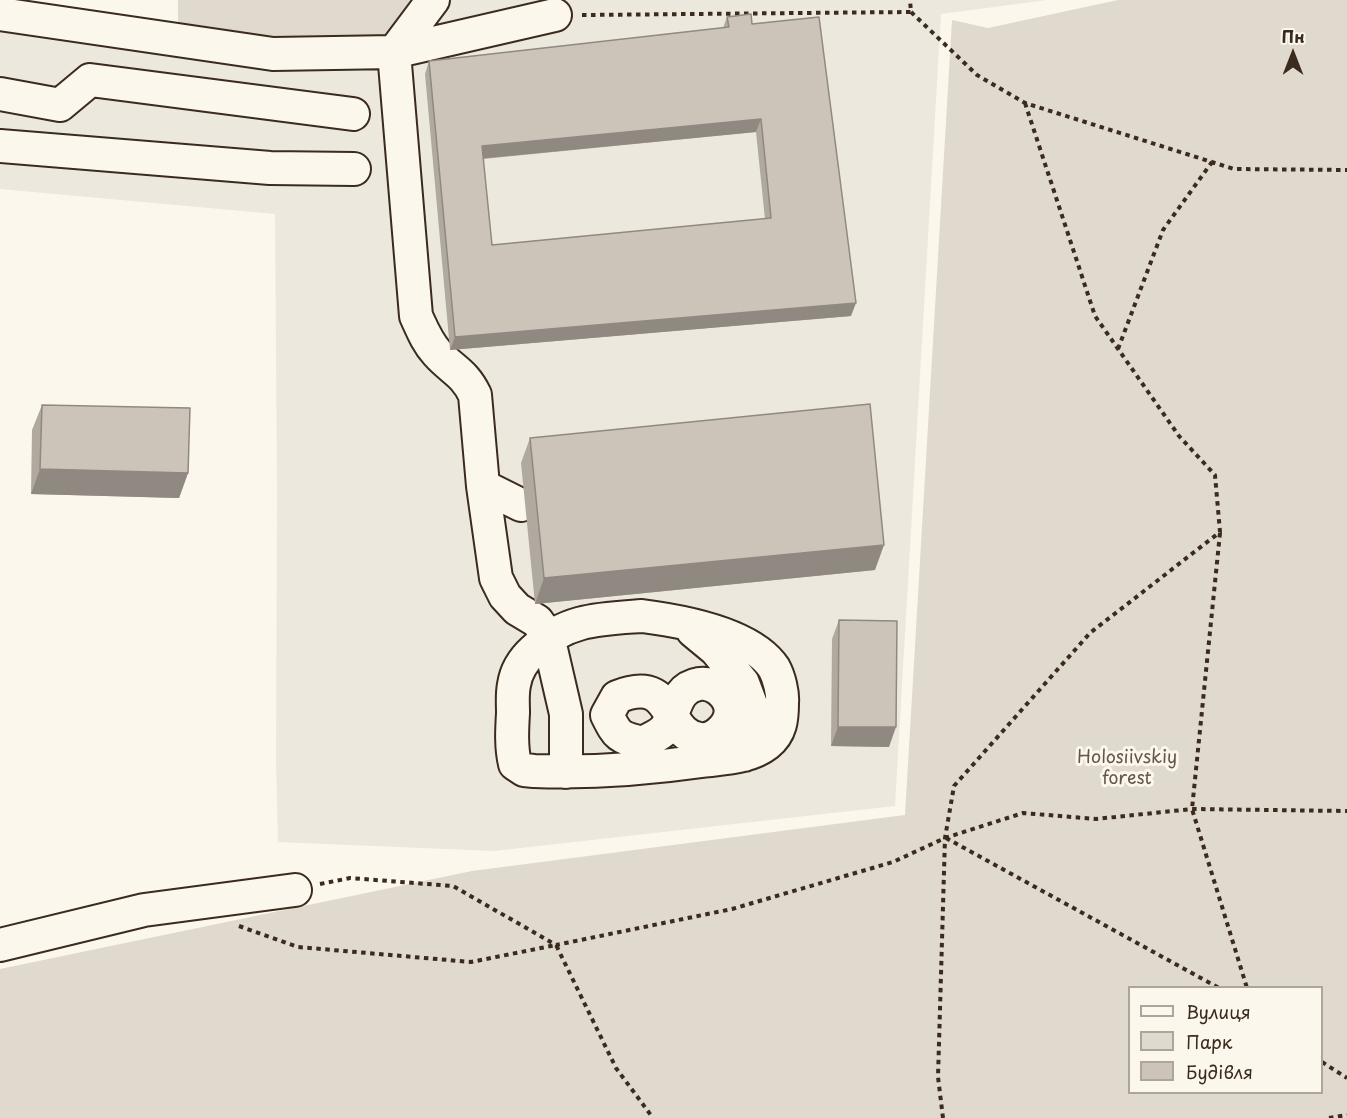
<!DOCTYPE html>
<meta charset="utf-8">
<style>
body{margin:0}
#map{position:relative;width:1347px;height:1118px;overflow:hidden;background:#fbf7ec;font-family:"Playpen Sans",sans-serif}
canvas{display:block}
.legend{position:absolute;left:1128px;top:986px;width:195px;height:108px;box-sizing:border-box;background:#fbf7ec;border:2px solid #aea59a;margin:0;padding:8px 10px;list-style:none;font-size:18px;color:#3b2a1e}
.legend li{display:flex;align-items:center;gap:12px;height:30px}
.legend b{width:30px;border:2px solid #aea59a}
.north{position:absolute;left:1263px;top:24px;width:60px;height:60px;-webkit-text-stroke:4px #fbf7ec;paint-order:stroke;rotate:0deg;font-size:16px;font-weight:700;line-height:24px;text-align:center;color:#3b2a1e}
.north::after{content:'';display:block;margin:auto;width:21px;height:27px;background:#3b2a1e;clip-path:polygon(50% 0,100% 100%,50% 72%,0 100%)}
</style>
<div id="map">
<canvas width="1347" height="1118"></canvas>
<ul class="legend">
<li><b style="height:8px;background:#fbf7ec"></b>Вулиця</li>
<li><b style="height:16px;background:#dfd9ce"></b>Парк</li>
<li><b style="height:16px;background:#ccc4b9"></b>Будівля</li>
</ul>
<div class="north">Пн</div>
</div>
<script>
const ctx = document.querySelector('canvas').getContext('2d');
ctx.lineJoin = 'round';
function fillPath(path, color) {
  ctx.fillStyle = color;
  ctx.fill(path, 'evenodd');
}
function strokePath(path, color, width, dash) {
  ctx.strokeStyle = color;
  ctx.lineWidth = width;
  ctx.lineCap = dash ? 'butt' : 'round';
  ctx.setLineDash(dash || []);
  ctx.stroke(path);
}
function label(font, color, halo, rows, align = 'center') {
  ctx.font = font + ' "Playpen Sans",sans-serif';
  ctx.lineWidth = 6;
  ctx.setLineDash([]);
  ctx.textBaseline = 'middle';
  ctx.strokeStyle = halo;
  ctx.fillStyle = color;
  for (const [text, x, y, turn = 0] of rows) {
    ctx.save();
    ctx.translate(x, y);
    ctx.rotate((+turn || 0) * Math.PI / 180);
    ctx.textAlign = isNaN(turn) ? turn : align;
    if (halo) ctx.strokeText(text, 0, 0);
    ctx.fillText(text, 0, 0);
    ctx.restore();
  }
}
const built = new Path2D(`
 M215 0H1047L941 14 895 806 494 851 278 842 276 762 277 492 275 214 0 189V32L215 55Z`);
const green = new Path2D(`
 M178 0H412L387 40H281L178 33Z
 M1118 0H1347V1118H0V969L472 871 905 815 952 20 988 28ZM1130 988H1322V1092H1130Z`);
const path = new Path2D(`
 M911 12 977 75 1025 103 1234 169 1347 170
 M582 15 911 12 910 0
 M1118 349 1163 230 1212 162
 M1220 533 1192 809 1247 988
 M946 838 1219 988
 M320 884 350 878 453 886 556 945 732 909 893 862 945 838 1023 813 1096 819 1192 809 1347 811
 M239 926 298 947 471 962 556 945 616 1068 653 1118
 M1322 1062 1347 1078
 M943 1118 938 1077 945 838 954 786 1090 633 1220 532 1215 475 1179 436 1095 316 1025 103
 M1329 1118 1347 1115`);
const minor = new Path2D(`
 M433 0 394 52 416 316C422 329 427 342 437 353 452 370 464 372 475 395L483 486 521 505
 M0 14 273 54 394 52 555 15
 M0 94 60 105 90 80 353 114
 M0 146 270 168 354 169
 M483 486 496 578 505 596 517 609 537 621 548 636 566 714V772
 M642 616C681 621 751 633 774 668 779 677 783 693 782 703 782 719 781 733 767 744 749 758 724 758 702 761 646 769 591 773 534 771L524 770 515 764C511 747 512 730 513 713 513 704 512 694 514 685 516 671 524 659 534 650 566 619 600 619 642 616Z
 M693 631 716 650 743 683 755 715 744 755
 M607 715C618 737 619 737 642 743 650 739 659 736 665 729 676 714 674 688 699 684 713 682 727 693 730 706 734 722 716 741 700 739 663 735 676 673 617 697L607 715
 M0 945 144 910 295 890`);
const wall = new Path2D(`
 M727 17 752 24 851 316 450 350 425 74 429 61 723 28ZM756 132 765 219 492 245 483 159Z
 M42 405 188 473 179 498 31 494 32 430Z
 M530 438 875 570 535 604 521 463Z
 M839 620 889 747 831 746 832 639Z`);
const shadedWall = new Path2D(`
 M761 119 756 132 477 159 482 146Z
 M856 303 851 316 450 350 455 337Z
 M40 469 188 473 179 498 31 494Z
 M884 545 875 570 535 604 544 578Z
 M838 727H896L889 747 831 746Z`);
const building = new Path2D(`
 M751 14 752 24 819 17 856 303 455 337 429 61 729 27 727 17ZM761 119 771 218 492 245 482 146Z
 M870 404 884 545 544 578 530 438Z
 M42 405 190 408 188 473 40 469Z
 M839 620 897 621 896 727H838Z`);
const parkNames = [
 ["Holosiivskiy",1127,758],
 ["forest",1127,779]
];
fillPath(built, '#ede8dd');
fillPath(green, '#dfd9ce');
strokePath(minor, '#3b2a1e', 36);
strokePath(path, '#3b2a1e', 4, [4.5, 4.5]);
strokePath(minor, '#fbf7ec', 32);
fillPath(wall, '#afa99f');
fillPath(shadedWall, '#8f8982');
fillPath(building, '#ccc4b9');
strokePath(building, '#8f8982', 1.5);
label('18px', '#64564a', '#fbf7ec', parkNames);
</script>
